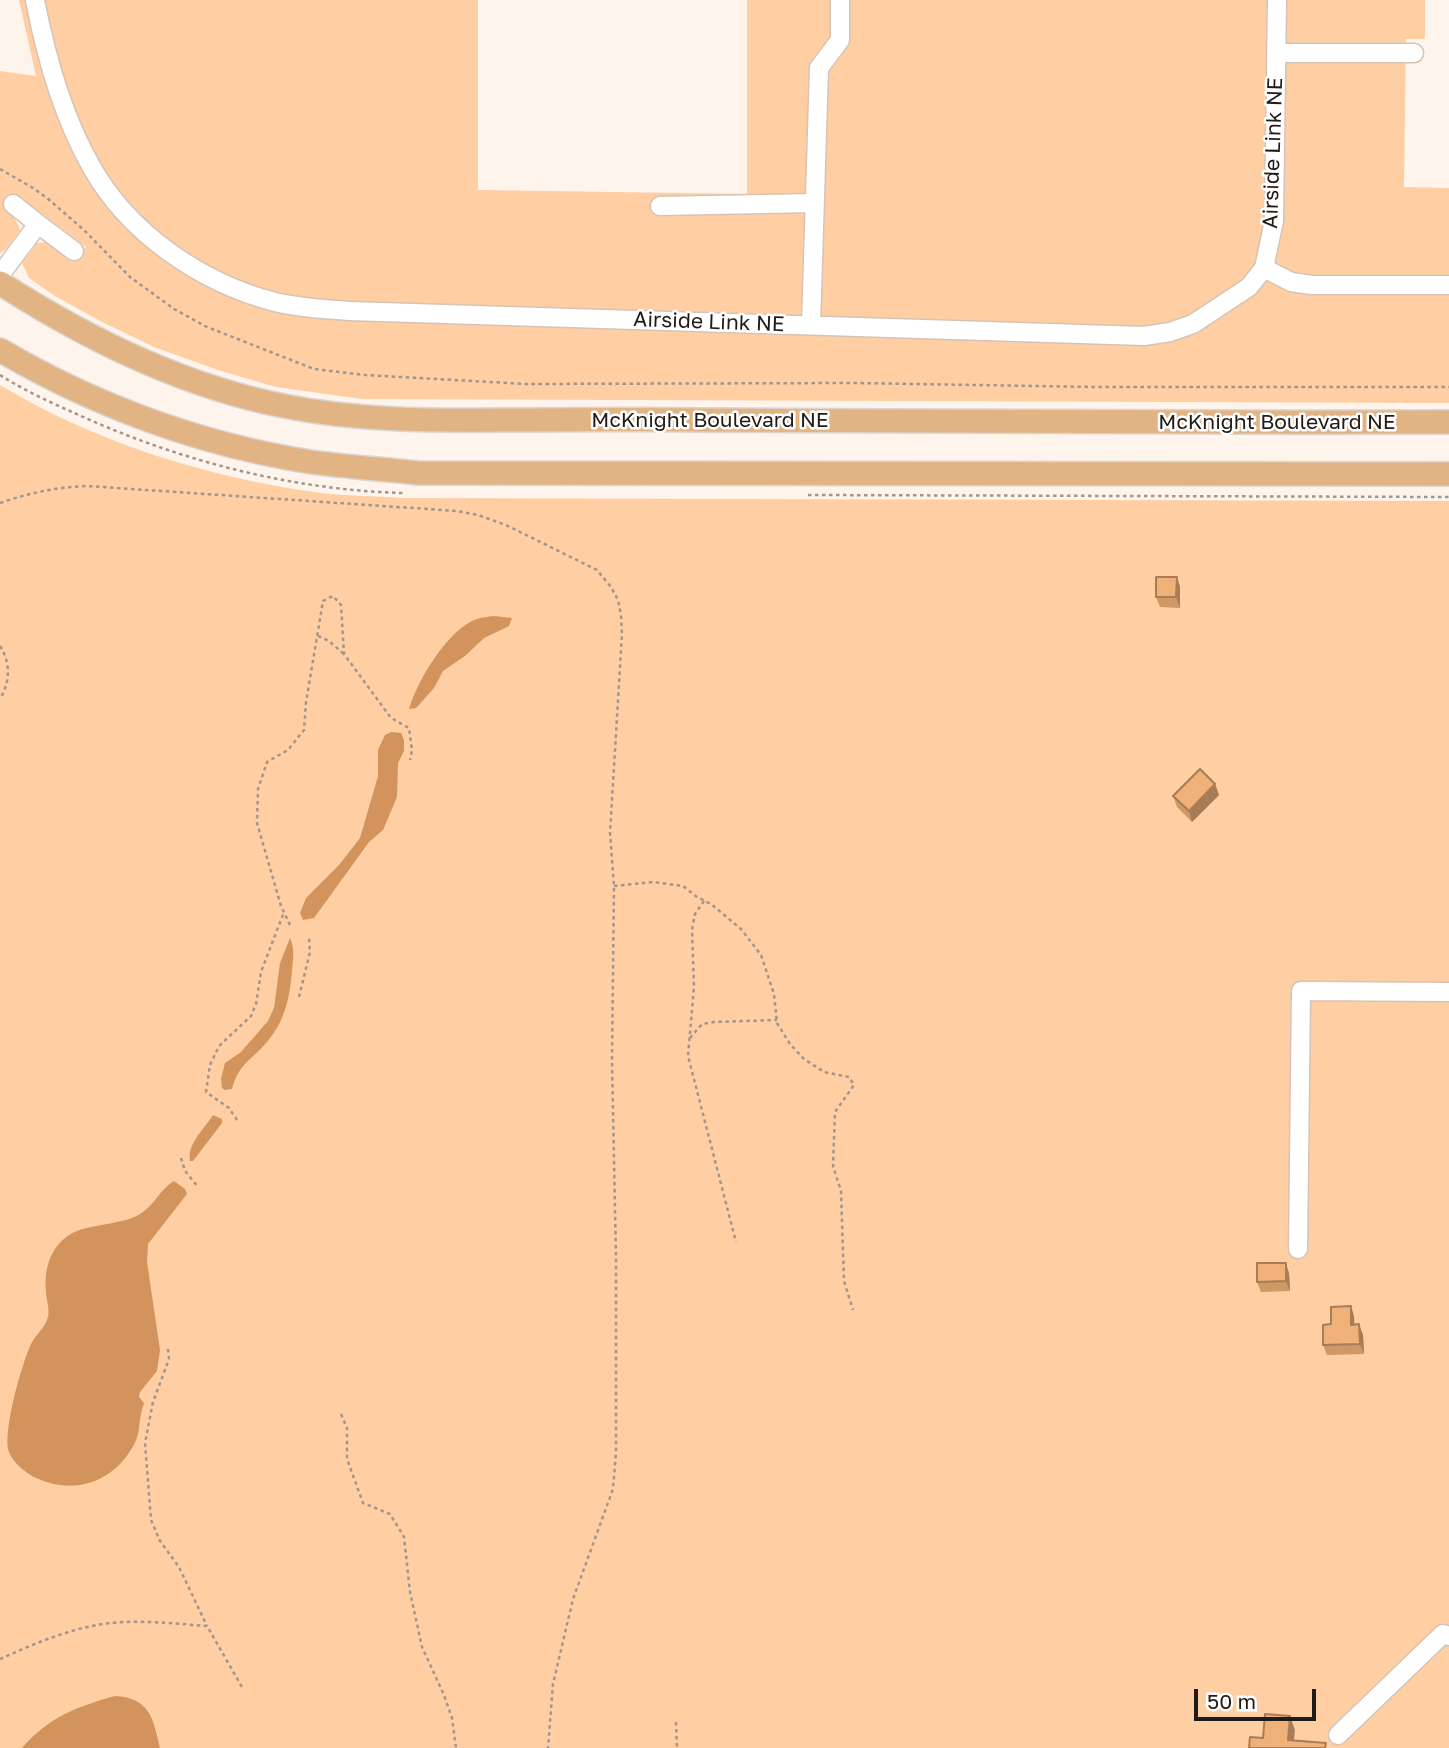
<!DOCTYPE html>
<style>
body{margin:0}
#map{position:relative;width:1449px;height:1748px;overflow:hidden;background:#fef4eb;font-family:"Golos Text",sans-serif}
canvas{display:block}
.scale{position:absolute;left:1194px;top:1689px;width:122px;height:32px;box-sizing:border-box;border:4px solid #211b16;border-top:0;padding-left:9px;font-size:21px;line-height:24px;white-space:nowrap;color:#211b16;-webkit-text-stroke:5px #fff;paint-order:stroke}
</style>
<div id="map">
<canvas width="1449" height="1748"></canvas>
<div class="scale">50 m</div>
</div>
<script>
const ctx = document.querySelector('canvas').getContext('2d');
ctx.lineJoin = 'round';
function fillPath(path, color) {
  ctx.fillStyle = color;
  ctx.fill(path, 'evenodd');
}
function strokePath(path, color, width, dash) {
  ctx.strokeStyle = color;
  ctx.lineWidth = width;
  ctx.lineCap = dash ? 'butt' : 'round';
  ctx.setLineDash(dash || []);
  ctx.stroke(path);
}
function label(font, color, halo, rows, align = 'center') {
  ctx.font = font + ' "Golos Text",sans-serif';
  ctx.lineWidth = 5;
  ctx.setLineDash([]);
  ctx.textBaseline = 'middle';
  ctx.strokeStyle = halo;
  ctx.fillStyle = color;
  for (const [text, x, y, turn = 0] of rows) {
    ctx.save();
    ctx.translate(x, y);
    ctx.rotate((+turn || 0) * Math.PI / 180);
    ctx.textAlign = isNaN(turn) ? turn : align;
    if (halo) ctx.strokeText(text, 0, 0);
    ctx.fillText(text, 0, 0);
    ctx.restore();
  }
}
const green = new Path2D(`
 M19 0H478V190L747 194V0H1425V39H1406L1404 187 1449 188V403L362 399 276 387 221 371 154 347 102 322 55 296 29 278 22 263 37 243 48 242 72 262 86 247 19 196 11 198 7 204C10 215 17 219 20 230L6 249 0 253V71L36 76Z
 M0 385C96 443 210 478 321 493 347 496 374 496 401 498L1449 501V1748H0Z`);
const water = new Path2D(`
 M494 616 512 618 509 626 484 638 465 656 443 671 434 688 416 708 409 709C417 681 448 629 477 619 482 617 488 617 494 616Z
 M391 732 401 733 404 740V751L398 763 397 797 383 830 369 842 314 918 303 920 300 913 306 898 339 865 360 838 378 776V750L385 735Z
 M290 938C295 948 293 959 292 970 290 997 285 1021 267 1042 251 1061 239 1063 232 1089L225 1090 222 1088 221 1079 225 1063 241 1052 268 1021 274 1008 280 963Z
 M213 1115 222 1119V1123L193 1161H190C187 1144 204 1129 213 1115Z
 M174 1181 185 1189 187 1194 148 1244 147 1262 160 1350 157 1371 140 1392 139 1397 144 1403C136 1426 144 1434 126 1457 104 1486 68 1493 36 1478 26 1473 13 1463 9 1452 2 1433 22 1363 31 1344 36 1334 45 1328 48 1317 50 1309 46 1300 46 1291 44 1272 49 1251 65 1238 81 1223 122 1226 140 1214 154 1206 160 1189 174 1181Z
 M115 1696C150 1698 153 1718 160 1748H22C49 1717 76 1707 115 1696Z`);
const path = new Path2D(`
 M0 169 33 188 47 198 84 230 130 277 174 309 207 327 314 369 365 375 526 384 856 383 1096 387H1449
 M0 375C25 391 54 404 81 416 181 461 292 490 403 493
 M808 495 1449 497
 M0 503C29 493 56 487 87 486L457 511 478 515 506 525 597 570 611 587 618 600 621 615 622 634 610 833 614 886 612 1061 616 1258V1452L613 1489 573 1599 553 1684 548 1748
 M318 636 329 641 344 654
 M0 646C11 663 10 682 0 699
 M614 886 653 882 683 886 697 897 711 904 741 929 761 955 774 994 777 1023 790 1044 804 1059 824 1072 849 1077 854 1085 835 1112 833 1166 841 1191 844 1281 853 1310
 M704 901 695 914 692 930 694 987 688 1056 736 1242
 M290 925 281 906 257 823 258 789 267 762 288 750 304 730 306 702 323 601 333 596 341 605 344 654 391 718 409 728 412 750 410 760
 M299 997 310 952 309 938
 M690 1038 702 1024 714 1022 777 1020
 M237 1120 229 1108 206 1092 210 1065 219 1046 251 1016 256 1004 261 972 284 912
 M181 1158 185 1171 198 1187
 M168 1349 169 1359 153 1402 145 1443 151 1520 160 1541 179 1567 207 1626
 M341 1414 347 1428V1459L363 1503 390 1514 404 1537 410 1592 422 1647 444 1695 452 1718 456 1748
 M0 1659C38 1642 82 1623 125 1622 152 1621 180 1624 207 1626L242 1687
 M676 1722 677 1748`);
const minor = new Path2D(`
 M35 0C46 57 62 115 91 166 128 233 201 283 275 302 299 308 324 309 349 311L1144 336 1170 332 1193 324 1249 287 1264 268 1274 221 1277 0
 M1276 53H1414
 M13 204 38 224
 M660 206 814 203
 M1264 268 1291 282 1312 285H1449
 M0 275 38 224 74 251
 M811 325 819 68 840 40V0
 M1298 1249 1301 991 1449 992
 M1338 1735 1443 1634 1449 1636`);
const major = new Path2D(`
 M0 283C87 339 182 386 284 406 354 420 428 421 499 420 566 420 632 419 699 420 949 421 1199 423 1449 422
 M0 350C95 406 202 445 311 462 347 467 383 469 418 473L1449 474`);
const wall = new Path2D(`
 M1177 577 1180 587V608L1160 607 1156 597Z
 M1215 784 1219 795 1192 822 1177 807 1173 796Z
 M1289 1273 1290 1291 1261 1292 1257 1282Z
 M1354 1316V1325L1363 1335 1364 1354 1327 1355 1323 1345 1331 1324Z`);
const shadedWall = new Path2D(`
 M1177 577 1180 587V608L1176 597Z
 M1215 784 1219 795 1192 822 1189 811Z
 M1286 1263 1289 1273 1290 1291 1286 1281Z
 M1351 1306 1354 1316 1355 1335 1351 1325Z
 M1359 1324 1363 1335 1364 1354 1360 1344Z
 M1290 1716 1295 1730 1293 1748 1288 1740Z`);
const building = new Path2D(`
 M1156 577H1177L1176 597H1156Z
 M1200 769 1215 784 1189 811 1173 796Z
 M1257 1263H1286V1281L1257 1282Z
 M1351 1306V1325L1359 1324 1360 1344 1323 1345V1325L1331 1324V1307Z
 M1265 1714 1290 1716 1288 1740 1326 1743 1325 1748H1249L1250 1737 1263 1738Z`);
const streetNames = [
 ["Airside Link NE",1273,153,-88],
 ["Airside Link NE",709,322,2],
 ["McKnight Boulevard NE",710,420],
 ["McKnight Boulevard NE",1277,422]
];
fillPath(green, '#ffcea3');
fillPath(water, '#d2945c');
strokePath(minor, '#d5c4b6', 21);
strokePath(major, '#d7d6d5', 26);
strokePath(path, '#9e968f', 2.5, [3.5, 3.5]);
strokePath(minor, '#fff', 18);
strokePath(major, '#e3b483', 23);
fillPath(wall, '#ce9867');
fillPath(shadedWall, '#a87c54');
fillPath(building, '#f0b178');
strokePath(building, '#a87c54', 2);
label('21px', '#211b16', '#fff', streetNames);
</script>
